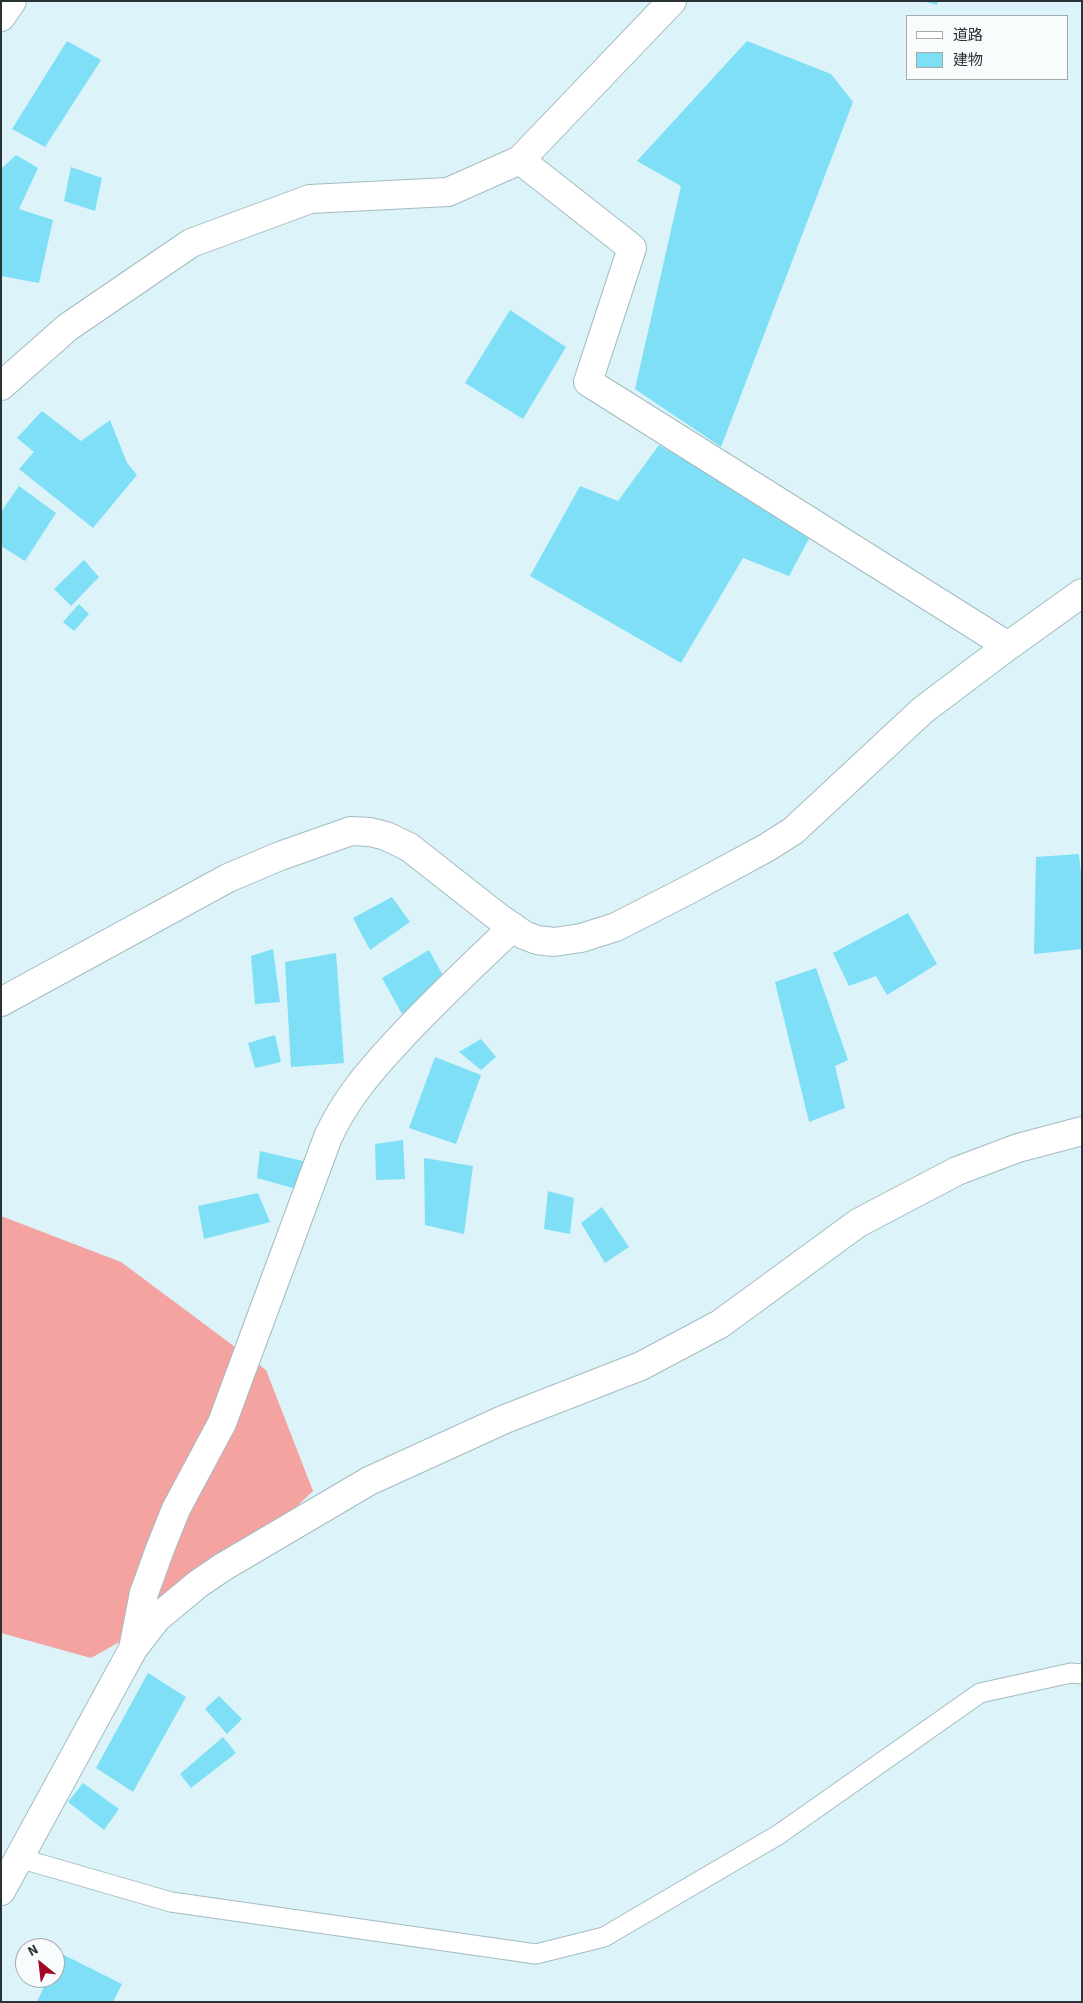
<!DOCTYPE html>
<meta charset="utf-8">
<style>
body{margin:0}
#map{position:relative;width:1083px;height:2003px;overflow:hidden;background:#dbf3f9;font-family:"Source Sans 3","Noto Sans JP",sans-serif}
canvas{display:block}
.frame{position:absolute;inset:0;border:2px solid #293234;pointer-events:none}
.legend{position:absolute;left:906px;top:15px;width:162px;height:65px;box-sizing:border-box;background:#f8fcfd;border:1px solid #a5abad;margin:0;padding:6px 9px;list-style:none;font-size:15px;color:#293234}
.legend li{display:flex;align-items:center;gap:10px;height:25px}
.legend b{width:25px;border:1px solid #a5abad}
.north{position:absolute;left:15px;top:1938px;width:50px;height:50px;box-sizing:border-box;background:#f8fcfd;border:1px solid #a5abad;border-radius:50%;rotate:331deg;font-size:14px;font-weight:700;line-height:20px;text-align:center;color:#293234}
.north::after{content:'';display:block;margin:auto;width:18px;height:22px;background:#a40826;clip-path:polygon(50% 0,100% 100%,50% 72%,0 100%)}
</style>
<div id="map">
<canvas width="1083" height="2003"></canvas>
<div class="frame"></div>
<ul class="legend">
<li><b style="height:6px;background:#fff"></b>道路</li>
<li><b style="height:14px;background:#7edff6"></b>建物</li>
</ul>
<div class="north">N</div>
</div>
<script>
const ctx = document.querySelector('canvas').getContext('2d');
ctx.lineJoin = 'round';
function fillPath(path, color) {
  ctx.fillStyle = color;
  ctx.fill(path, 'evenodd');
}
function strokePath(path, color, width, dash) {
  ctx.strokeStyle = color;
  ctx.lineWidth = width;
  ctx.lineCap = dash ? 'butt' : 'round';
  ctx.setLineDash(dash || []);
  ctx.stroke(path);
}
const forest = new Path2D(`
 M1 1216 121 1262 266 1370 313 1491 203 1595 91 1658 1 1633Z`);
const building = new Path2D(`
 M923 1H938L937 5Z
 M67 41 101 60 45 147 12 129Z
 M747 41 831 74 853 102 721 447 635 389 681 186 637 161Z
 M16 155 38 168 19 209 53 220 39 283 1 276V169Z
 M71 167 102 178 95 211 64 201Z
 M510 310 566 347 523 419 465 383Z
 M42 411 81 441 110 420 127 463 137 475 93 528 19 469 34 452 17 438Z
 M659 445 812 533 789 576 743 558 681 663 530 576 580 486 618 501Z
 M19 486 56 513 25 561 1 546V512Z
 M84 560 99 577 71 606 54 589Z
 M79 604 89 614 74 631 63 622Z
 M1079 854 1082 884V949L1034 954 1036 857Z
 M392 897 410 922 370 950 353 918Z
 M908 913 937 964 887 995 876 976 849 986 833 953Z
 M273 949 280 1002 255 1004 251 956Z
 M429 950 445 979 402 1014 382 978Z
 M336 953 344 1063 291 1067 285 962Z
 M816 968 848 1060 835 1066 845 1108 809 1122 775 982Z
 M275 1035 281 1062 255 1068 248 1043Z
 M481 1039 496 1057 481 1070 459 1052Z
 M435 1057 481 1075 456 1144 409 1128Z
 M403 1140 405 1179 376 1180 375 1144Z
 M260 1151 307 1162 300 1190 257 1178Z
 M424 1158 473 1166 464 1234 425 1225Z
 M548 1191 574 1198 570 1234 544 1229Z
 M258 1193 270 1222 204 1239 198 1206Z
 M602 1207 629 1247 605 1263 581 1223Z
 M148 1673 186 1697 133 1792 96 1768Z
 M219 1696 242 1719 227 1734 205 1709Z
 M223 1737 236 1753 191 1788 180 1774Z
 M83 1783 119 1809 104 1830 68 1802Z
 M60 1953 122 1984 113 2002H37L48 1978H55V1964Z`);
const lane = new Path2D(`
 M19 1858 171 1902 536 1954 604 1937 778 1835 980 1693 1071 1673 1082 1674`);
const street = new Path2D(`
 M1 17 12 1
 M520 160 632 248 588 382 1008 646
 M1 386 68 327 191 243 310 199 448 192 520 160 672 1
 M1 1002 228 878 280 856 351 831 370 832 386 836 409 847 498 917 524 935 537 940 554 942 581 938 616 927 690 889 766 848 793 831 923 710 1008 646 1082 593
 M134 1644 144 1593 160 1549 176 1509 222 1423 328 1137C344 1102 367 1074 393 1046 431 1004 472 966 513 927
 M1 1891 133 1649 157 1618 198 1584 223 1567 369 1481 505 1419 641 1366 720 1324 858 1223 957 1171 1018 1148 1082 1131`);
fillPath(forest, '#f4a3a1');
fillPath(building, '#7edff6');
strokePath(lane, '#a4bbc0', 21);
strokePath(street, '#a4bbc0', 30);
strokePath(lane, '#fff', 19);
strokePath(street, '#fff', 28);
</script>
